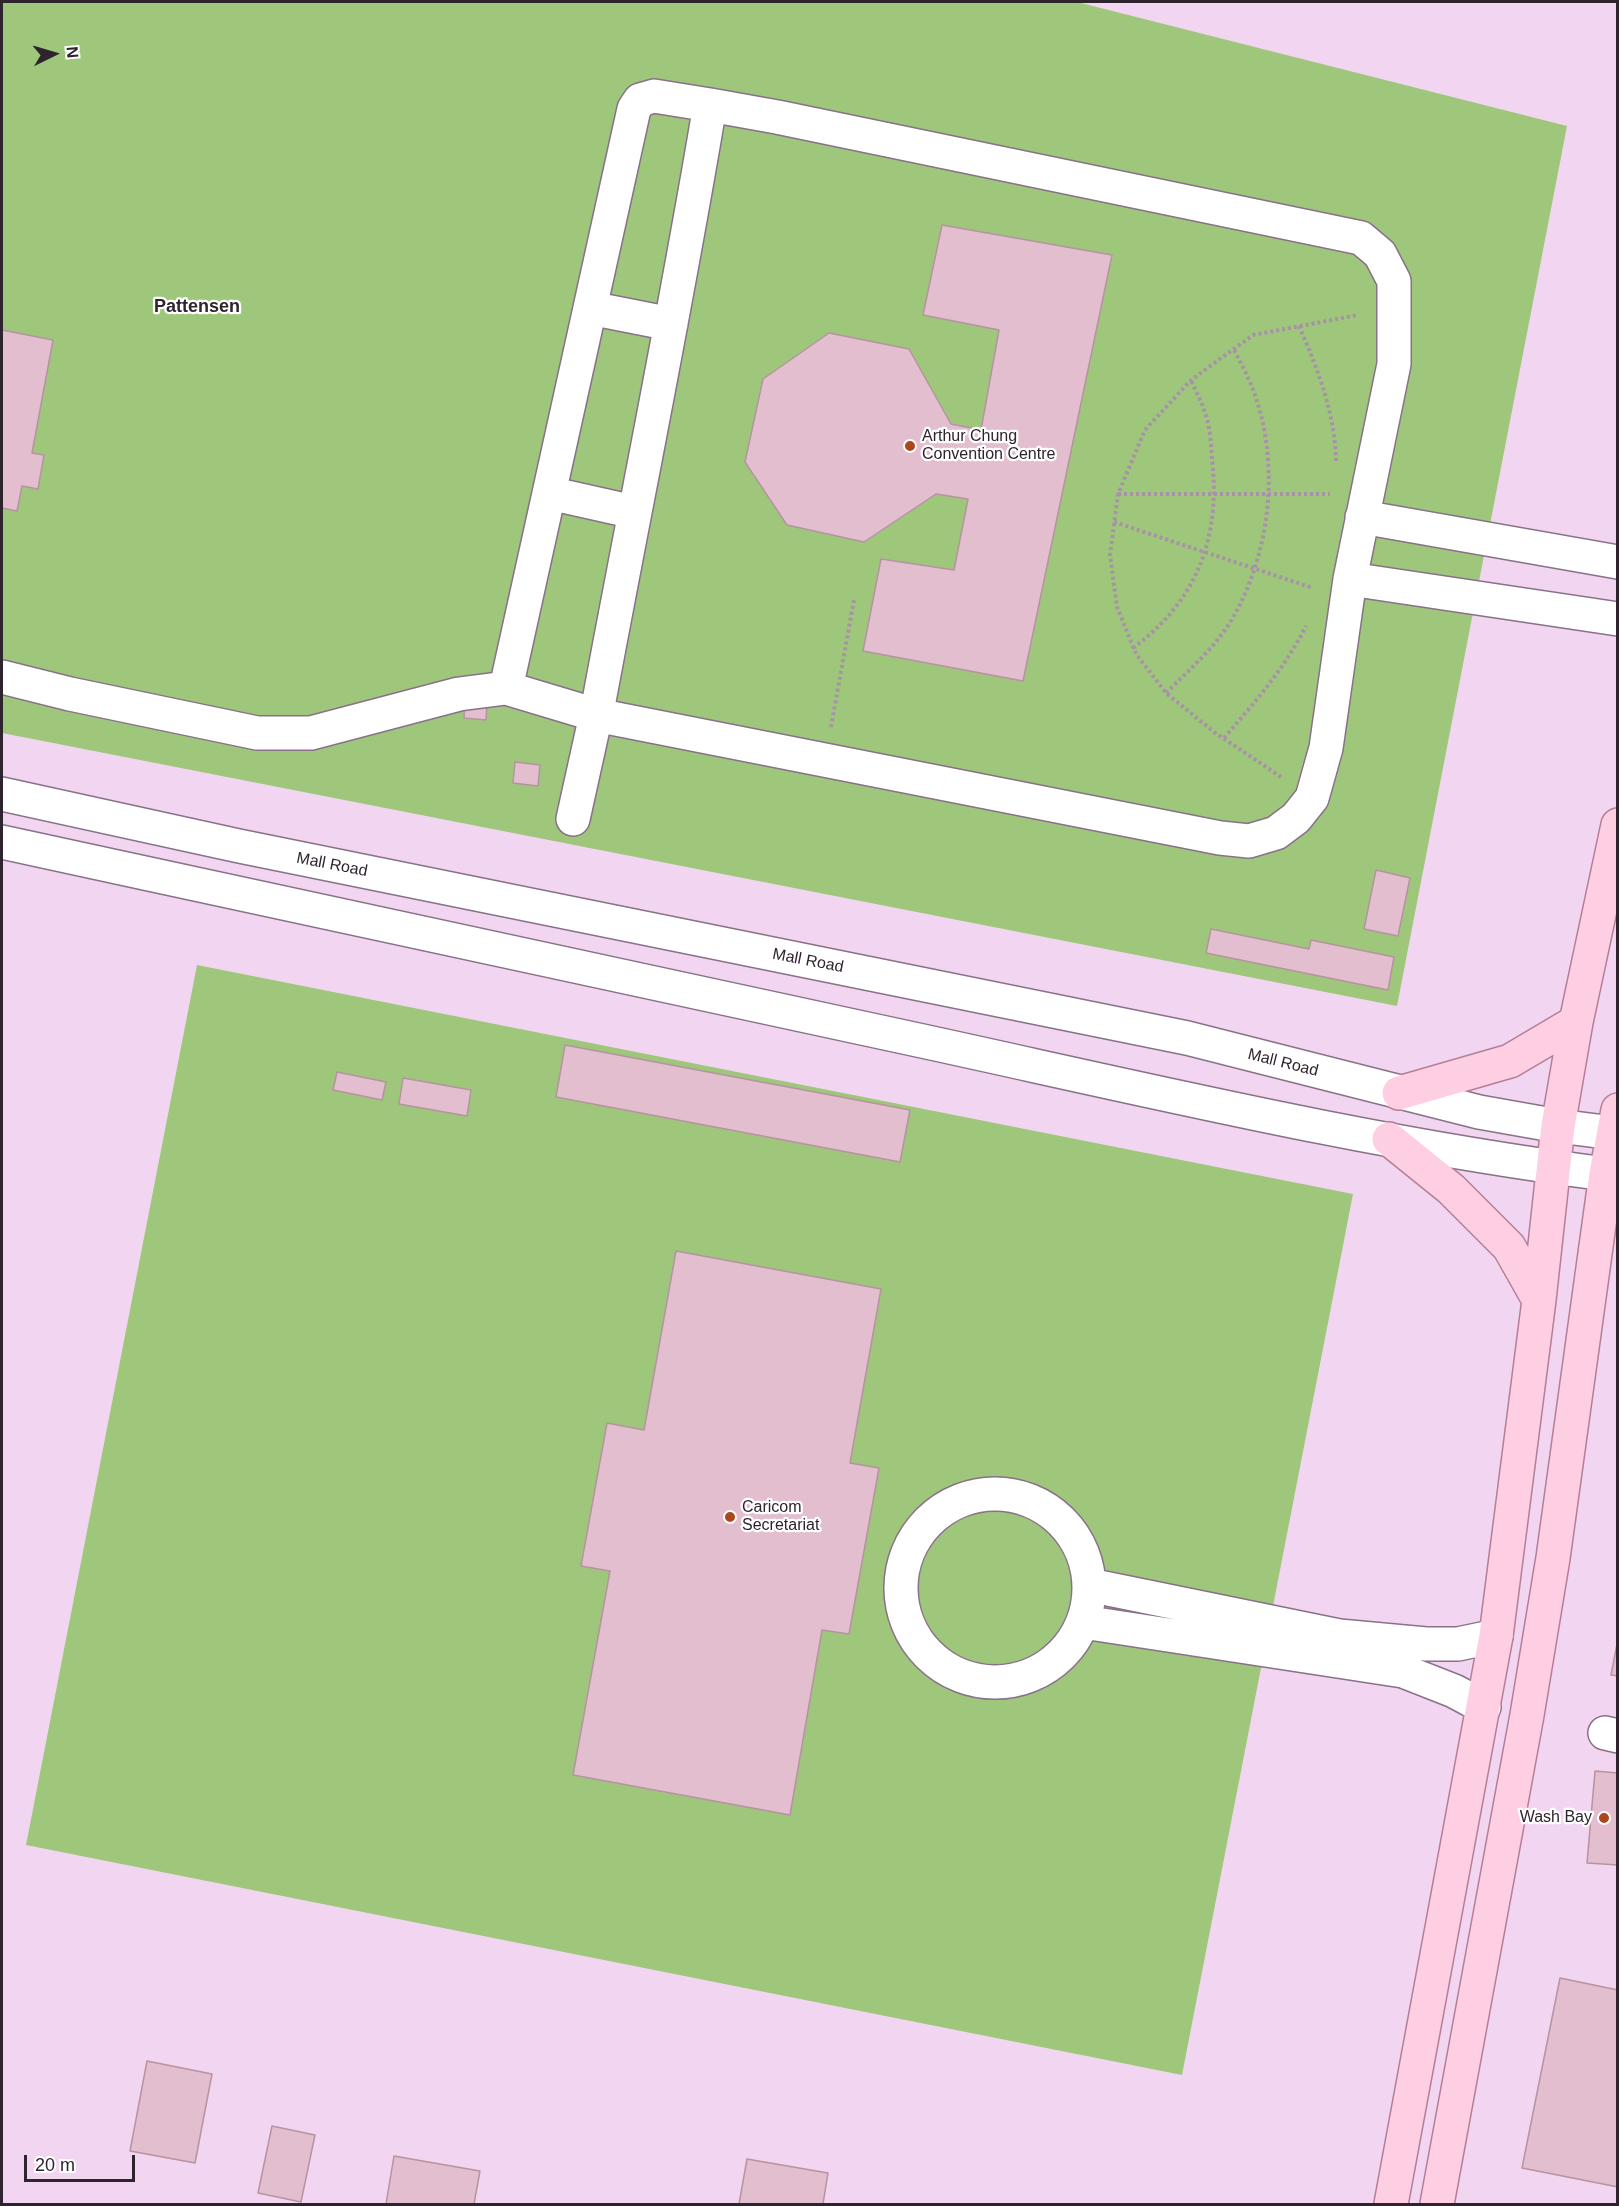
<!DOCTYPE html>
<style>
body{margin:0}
#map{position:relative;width:1619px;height:2206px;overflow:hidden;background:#f2d6f1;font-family:Arial,sans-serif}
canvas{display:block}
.frame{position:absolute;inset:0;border:3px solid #2e242e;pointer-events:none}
.north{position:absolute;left:24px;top:24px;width:60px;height:60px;-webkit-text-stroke:4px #fff;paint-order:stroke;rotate:85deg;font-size:16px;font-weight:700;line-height:24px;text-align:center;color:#2e242e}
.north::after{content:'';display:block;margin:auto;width:21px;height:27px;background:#2e242e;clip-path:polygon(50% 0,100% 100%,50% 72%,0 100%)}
.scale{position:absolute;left:24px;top:2155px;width:111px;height:27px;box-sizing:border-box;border:3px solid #2e242e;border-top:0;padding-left:8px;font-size:18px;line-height:21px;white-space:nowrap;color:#2e242e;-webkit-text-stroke:4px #fff;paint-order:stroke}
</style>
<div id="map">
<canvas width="1619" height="2206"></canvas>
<div class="frame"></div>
<div class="north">N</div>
<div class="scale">20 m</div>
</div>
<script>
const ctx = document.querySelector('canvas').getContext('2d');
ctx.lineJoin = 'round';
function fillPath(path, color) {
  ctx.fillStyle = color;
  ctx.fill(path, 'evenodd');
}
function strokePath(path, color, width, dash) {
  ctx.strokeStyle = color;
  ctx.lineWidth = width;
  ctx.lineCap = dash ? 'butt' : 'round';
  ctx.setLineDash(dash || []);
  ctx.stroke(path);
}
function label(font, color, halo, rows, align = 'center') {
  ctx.font = font + ' Arial,sans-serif';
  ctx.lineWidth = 4.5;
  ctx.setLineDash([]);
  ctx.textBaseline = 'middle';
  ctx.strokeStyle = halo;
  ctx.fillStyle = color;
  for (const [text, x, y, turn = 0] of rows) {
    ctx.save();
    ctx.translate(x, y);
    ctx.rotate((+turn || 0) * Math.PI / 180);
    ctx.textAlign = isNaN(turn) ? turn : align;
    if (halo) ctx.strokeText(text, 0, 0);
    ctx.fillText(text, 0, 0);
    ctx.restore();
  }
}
const green = new Path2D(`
 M2 2H1077L1567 126 1397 1006 2 733ZM942 225 1112 255 1023 681 863 651 881 559 954 570 968 499 936 494 787 525 745 462 763 380 829 333 909 349 951 424 981 430 999 330Z
 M197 965 1353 1194 1182 2075 26 1845ZM676 1252 881 1289 850 1463 879 1469 849 1634 822 1630 789 1814 573 1775 610 1571 581 1566 607 1423 644 1430Z`);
const building = new Path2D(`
 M942 225 1112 255 1023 681 863 651 881 559 954 570 968 499 936 494 864 542 787 525 745 462 763 379 829 333 909 349 951 424 981 430 999 330 923 315Z
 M2 330 53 340 32 453 44 455 38 489 22 486 17 511 2 508Z
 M465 701 487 703 486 720 464 718Z
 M515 762 540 765 538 786 513 783Z
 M1376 870 1410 878 1398 936 1364 929Z
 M1211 929 1309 949 1311 940 1394 957 1388 990 1206 953Z
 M565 1045 910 1110 900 1162 556 1097Z
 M337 1072 386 1082 382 1100 333 1090Z
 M403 1078 471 1090 467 1116 399 1104Z
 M676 1251 881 1289 850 1463 879 1468 849 1634 822 1630 790 1815 573 1775 610 1571 581 1566 607 1423 644 1430Z
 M1618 1639V1676L1611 1675Z
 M1595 1771 1618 1773V1865L1587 1863Z
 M1560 1978 1618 1990V2187L1522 2168Z
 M147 2061 212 2074 195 2163 130 2151Z
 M272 2126 315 2135 301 2202 258 2193Z
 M394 2156 480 2171 474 2204H386Z
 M747 2159 828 2173 823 2204H739Z`);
const path = new Path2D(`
 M1299 326C1318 370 1335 413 1336 461
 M1118 494H1330
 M1114 522 1313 588
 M1133 648C1197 601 1221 537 1212 459 1211 443 1210 425 1204 410 1201 400 1195 390 1191 380
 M1166 693C1191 668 1218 645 1235 614 1272 546 1280 459 1252 387 1247 374 1240 362 1234 349
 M831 727 854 600
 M1224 738C1255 702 1285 668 1306 626
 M1281 777 1214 732 1166 693 1136 654 1117 607 1110 555 1118 494 1145 430 1191 380 1253 335 1358 315`);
const minor = new Path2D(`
 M590 308 671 324
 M549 493 634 512
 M1362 517 1618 562
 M1350 579 1618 619
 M2 677 70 694 257 733H311L459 694 506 688
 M2 794 239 846 1187 1038 1479 1112 1558 1126 1613 1133
 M573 819 596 715 599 701C636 502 677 304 710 105L777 117 1361 238 1380 254 1394 281V364L1350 579 1326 748 1312 798 1296 818 1276 833 1249 841 1220 838 596 715 506 688 634 109 640 100 654 96 710 105
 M2 842C310 909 618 975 927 1042 1152 1091 1377 1145 1606 1174
 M901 1588a94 94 0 1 1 188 0a94 94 0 1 1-188 0Z
 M1089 1585 1339 1636 1426 1644H1458L1496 1636
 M1083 1622 1403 1671 1454 1691 1484 1707
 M1605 1733 1618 1736`);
const major = new Path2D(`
 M1399 1093 1510 1061 1576 1022
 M1389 1139 1451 1189 1509 1247 1539 1300
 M1391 2204 1496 1636 1539 1300 1558 1126 1576 1022 1618 825
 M1437 2204 1527 1715 1553 1558 1606 1174 1618 1110`);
const markers = [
 [910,446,6,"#ac471b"],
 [730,1517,6,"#ac471b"],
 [1604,1818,6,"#ac471b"]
];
const poiNames = [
 ["Arthur Chung",922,437],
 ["Convention Centre",922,455],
 ["Caricom",742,1508],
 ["Secretariat",742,1526],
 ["Wash Bay",1592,1818,"right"]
];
const streetNames = [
 ["Mall Road",332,865,11],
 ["Mall Road",808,961,11],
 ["Mall Road",1283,1063,14]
];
const neighbourhoodNames = [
 ["Pattensen",197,307]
];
fillPath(green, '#9fc77b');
fillPath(building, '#e3bece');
strokePath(building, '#b693a1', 1.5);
strokePath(minor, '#897189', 36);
strokePath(major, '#b57e97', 36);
strokePath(path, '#a792a6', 4, [3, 3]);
strokePath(minor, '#fff', 33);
strokePath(major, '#fecfe2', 33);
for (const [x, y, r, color] of markers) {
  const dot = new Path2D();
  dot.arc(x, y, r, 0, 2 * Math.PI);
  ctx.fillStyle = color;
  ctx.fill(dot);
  strokePath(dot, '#fff', 2);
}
label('16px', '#2e242e', '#fff', poiNames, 'left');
label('16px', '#2e242e', '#fff', streetNames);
label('bold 18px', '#2e242e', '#fff', neighbourhoodNames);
</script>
